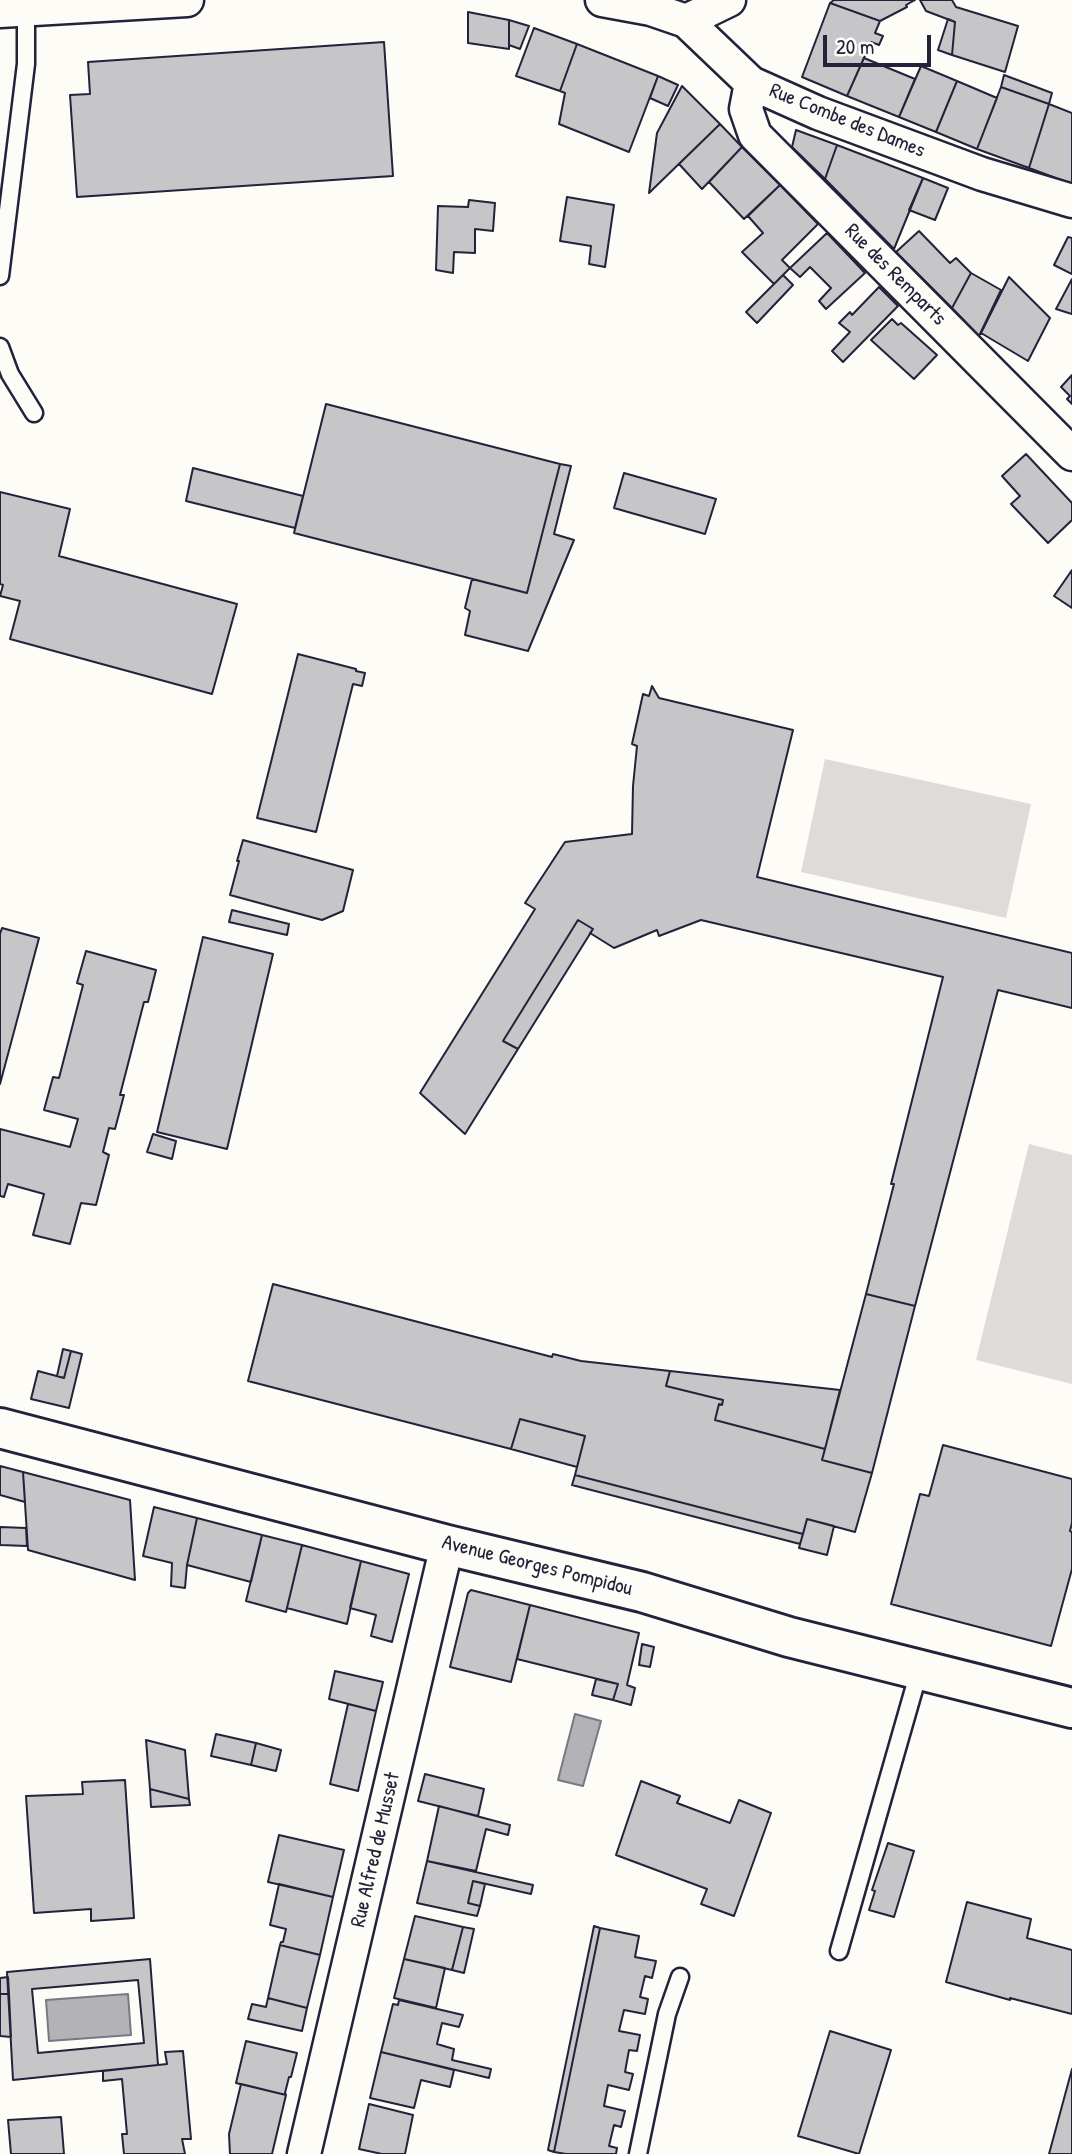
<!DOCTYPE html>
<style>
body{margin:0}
#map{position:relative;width:1072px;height:2154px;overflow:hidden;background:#fdfcf7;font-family:"Patrick Hand",sans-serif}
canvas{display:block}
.scale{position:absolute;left:823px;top:35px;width:108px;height:32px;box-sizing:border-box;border:4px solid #22223b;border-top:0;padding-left:9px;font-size:21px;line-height:24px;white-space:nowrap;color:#22223b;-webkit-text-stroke:5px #fdfcf7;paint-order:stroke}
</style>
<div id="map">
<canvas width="1072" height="2154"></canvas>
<div class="scale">20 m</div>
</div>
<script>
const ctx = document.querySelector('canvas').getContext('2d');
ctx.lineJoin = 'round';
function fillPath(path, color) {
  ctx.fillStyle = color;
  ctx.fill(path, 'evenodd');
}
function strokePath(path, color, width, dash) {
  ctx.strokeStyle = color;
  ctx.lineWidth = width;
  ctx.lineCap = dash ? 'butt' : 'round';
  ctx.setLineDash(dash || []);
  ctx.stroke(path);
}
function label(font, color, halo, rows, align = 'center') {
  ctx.font = font + ' "Patrick Hand",sans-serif';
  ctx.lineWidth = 5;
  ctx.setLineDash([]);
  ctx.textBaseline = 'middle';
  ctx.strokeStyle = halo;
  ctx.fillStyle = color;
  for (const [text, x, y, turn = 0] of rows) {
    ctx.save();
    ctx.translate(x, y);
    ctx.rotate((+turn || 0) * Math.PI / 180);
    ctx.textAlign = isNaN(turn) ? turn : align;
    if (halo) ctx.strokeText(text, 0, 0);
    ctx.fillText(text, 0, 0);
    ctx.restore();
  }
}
const green = new Path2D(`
 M825 759 1031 804 1006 918 801 872Z
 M1029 1144 1072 1155V1384L976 1360Z`);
const water = new Path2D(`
 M575 1714 601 1721 583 1786 558 1780Z
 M128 1994 131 2035 49 2041 46 2000Z`);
const building = new Path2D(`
 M834 0H915L906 5 907 7 880 21 830 3Z
 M920 0H952L956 7 1018 26 1005 72 952 55 955 22 926 11Z
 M830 3 880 21 875 33 883 36 879 45 871 42 847 96 802 77Z
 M468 12 509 20V49L468 43Z
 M948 19 955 22 952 55 938 50Z
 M509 20 529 26 520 49 509 45Z
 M534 28 577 44 560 91 516 76Z
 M384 42 393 176 77 197 70 95 90 94 88 62Z
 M577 44 658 76 629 152 559 124 565 93 560 91Z
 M864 58 915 79 899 117 847 96Z
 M921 66 957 81 936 132 899 117Z
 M1004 75 1052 93 1049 104 1001 87Z
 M658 76 678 85 668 106 650 98Z
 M957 81 997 98 977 149 936 132Z
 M682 86 720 124 649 193 657 133Z
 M1001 87 1049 104 1029 168 977 149Z
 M1049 104 1072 113V184L1029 168Z
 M720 124 742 147 702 189 679 164Z
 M796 130 837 145 825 179 792 147Z
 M837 145 923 178 894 249 825 179Z
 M742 147 780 185 744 219 709 182Z
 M923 178 948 188 935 220 909 210Z
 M780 185 818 224 782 260 790 268 774 284 742 252 763 233 748 216Z
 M567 197 614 205 605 267 589 264 591 246 560 241Z
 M469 200 495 203 493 231 475 229V253L454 252 453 273 436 270 438 206 468 207Z
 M919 231 950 263 956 258 971 273 952 308 896 252Z
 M827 233 865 273 826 309 819 301 831 288 810 267 800 277 790 268Z
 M1068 237 1072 238V274L1054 265Z
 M971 273 1001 290 979 336 952 308Z
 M783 275 793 285 757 323 746 312Z
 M1009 277 1050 318 1028 361 981 333Z
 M1072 279V314L1056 309Z
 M879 287 898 306 843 362 832 351 850 332 839 323 850 312 852 315Z
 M892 319 898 325 901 323 937 355 914 379 871 340Z
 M1072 375V404L1067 399 1070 396 1061 387Z
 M326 404 560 464 527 593 294 533Z
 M1026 454 1072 503V520L1048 543 1011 504 1020 496 1002 476Z
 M560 464 571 466 554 534 574 540 528 651 465 635 470 611 465 608 472 579 527 593Z
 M193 468 303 496 295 528 186 501Z
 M624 473 716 499 705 534 614 508Z
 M0 492 70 509 59 556 237 604 212 694 10 639 20 601 0 596 3 585 0 584Z
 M1072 570V608L1054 596Z
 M298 654 356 669V671L365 673 362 686 353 684 316 832 257 818Z
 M652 686 659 698 793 730 757 877 1072 953V1008L998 990 915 1306 866 1294 894 1184H891L943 977 701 920 659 936 657 930 614 948 590 933 593 929 578 920 503 1041 518 1049 465 1134 420 1093 535 909 525 903 565 842 632 834 633 786 637 746 632 744 643 694 649 696Z
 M243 840 353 870 343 911 322 920 230 895 239 861H237Z
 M232 910 289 924 287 935 229 922Z
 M578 920 593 929 518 1049 503 1041Z
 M2 928 39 938 0 1084V934Z
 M203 937 273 954 227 1149 157 1132Z
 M86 951 156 970 148 1002H144L120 1095H124L115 1129 109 1128 103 1152 109 1155 96 1205 81 1203 70 1244 33 1235 44 1194 8 1184 4 1197 0 1196V1129L70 1147 78 1119 44 1110 53 1077 59 1078 83 985 77 983Z
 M153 1134 176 1141 172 1159 147 1152Z
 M273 1284 552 1357 553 1354 581 1361 670 1371 666 1386 723 1400 722 1405 719 1404 715 1420 825 1449 822 1460 872 1473 855 1532 807 1519 803 1534 575 1475 585 1436 520 1419 511 1449 248 1381Z
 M866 1294 915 1306 872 1473 822 1460Z
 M63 1349 71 1351 64 1378 57 1376Z
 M71 1351 82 1354 69 1408 31 1399 38 1371 64 1378Z
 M670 1371 840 1390 825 1449 715 1420 719 1404 722 1405 723 1400 666 1386Z
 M520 1419 585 1436 577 1467 511 1449Z
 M943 1445 1072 1479V1523L1070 1531 1072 1532V1569L1051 1646 891 1604 920 1494 929 1496Z
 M0 1466 23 1472 25 1502 0 1495Z
 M23 1472 130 1500 135 1580 28 1550Z
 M575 1475 803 1534 800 1544 572 1485Z
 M154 1507 197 1518 187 1565 185 1588 171 1586 172 1563 143 1556Z
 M197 1518 262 1535 251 1582 187 1565Z
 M807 1519 834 1526 827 1555 799 1548Z
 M0 1527 26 1528 27 1546 0 1545Z
 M262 1535 302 1545 286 1612 246 1601Z
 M302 1545 361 1561 347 1624 287 1608Z
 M361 1561 409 1574 392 1642 371 1636 376 1615 350 1608Z
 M471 1590 530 1605 511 1682 450 1667 468 1593Z
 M530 1605 639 1633 627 1685 635 1688 631 1705 613 1700 618 1684 517 1659Z
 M642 1644 654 1647 650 1667 639 1665Z
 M335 1671 383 1682 376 1711 329 1699Z
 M596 1679 618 1684 613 1700 592 1695Z
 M348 1704 376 1711 358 1791 330 1784Z
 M216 1734 256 1743 251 1765 211 1756Z
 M146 1740 185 1750 189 1799 150 1789Z
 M256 1743 281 1750 276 1771 251 1765Z
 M425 1774 484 1789 478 1816 418 1801Z
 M125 1780 134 1918 91 1921V1909L34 1913 26 1796 83 1794 82 1782Z
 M641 1781 680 1796 677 1803 730 1823 739 1800 771 1813 734 1916 701 1904 707 1889 616 1855Z
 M150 1789 189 1799 190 1805 151 1807Z
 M439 1806 510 1825 508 1835 486 1829 476 1871 427 1861Z
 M279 1835 344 1850 333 1897 268 1882Z
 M888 1843 914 1851 894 1917 869 1910 875 1891 872 1890Z
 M427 1861 533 1885 531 1894 473 1881 468 1903 480 1906 477 1916 417 1903Z
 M473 1881 485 1884 480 1906 468 1903Z
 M279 1884 333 1897 320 1955 280 1945 281 1942H283L286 1929 270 1925Z
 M967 1902 1031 1919 1027 1938 1072 1950V2014L1010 1998V2000L946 1982Z
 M415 1916 463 1927 452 1970 404 1959Z
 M594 1926 600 1928 554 2152 548 2150Z
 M463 1927 474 1929 464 1973 452 1970Z
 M600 1928 639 1936 635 1957 656 1961 652 1978 645 1976 640 1997 648 1999 645 2014 624 2010 619 2031 640 2035 637 2051 629 2050 625 2072 633 2074 629 2090 608 2085 604 2106 625 2111 621 2127 614 2125 609 2146 617 2148 616 2154H566L554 2152Z
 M280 1945 320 1955 307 2008 268 1998Z
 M150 1959 158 2065 13 2080 7 1972ZM138 1980 144 2043 38 2053 32 1989Z
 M404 1959 445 1968 436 2008 394 1998Z
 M8 1977 9 1994H0V1978Z
 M0 1994H9L11 2037 0 2036Z
 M268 1998 307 2008 302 2031 248 2019 252 2004 266 2007Z
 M399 2000 463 2015 459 2027 442 2023 437 2044 454 2049 452 2060 491 2069 489 2078 381 2052 393 2004 398 2005Z
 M830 2031 891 2050 859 2154 798 2136Z
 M246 2041 297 2053 291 2077H289L285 2093 286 2095 236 2083Z
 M183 2051 191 2139H182L185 2154H124L122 2134H127L122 2079 103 2081V2071L167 2064 165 2052Z
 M381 2052 454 2070 450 2087 421 2080 414 2108 370 2098Z
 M1072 2069V2154H1049Z
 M241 2084 286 2095 272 2154H230L229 2134Z
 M369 2104 413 2115 405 2154H382L359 2149Z
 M61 2117 64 2154H11L8 2120Z`);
const service = new Path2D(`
 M0 276 26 64V9
 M0 347 10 374 34 413
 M839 1951 920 1668
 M638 2154 667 2014 680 1977`);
const minor = new Path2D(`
 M602 0 651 9 686 21 751 83 818 113 982 174 1072 201
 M0 11 187 0
 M686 21 729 0
 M751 83 746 109 755 135 1072 454
 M304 2154 447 1545`);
const secondary = new Path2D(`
 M0 1428 447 1545 642 1592 789 1637 1072 1708`);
const streetNames = [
 ["Rue Combe des Dames",847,121,22],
 ["Rue des Remparts",895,275,45],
 ["Avenue Georges Pompidou",537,1566,14],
 ["Rue Alfred de Musset",376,1850,-77]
];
fillPath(green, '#dddcdb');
fillPath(water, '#b2b2b7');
strokePath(water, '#787885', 2);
fillPath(building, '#c6c6c8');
strokePath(building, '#22223b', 2);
strokePath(service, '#22223b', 21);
strokePath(minor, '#22223b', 37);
strokePath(secondary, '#22223b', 44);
strokePath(service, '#fdfcf7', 16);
strokePath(minor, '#fdfcf7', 32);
strokePath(secondary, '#fdfcf7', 38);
label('21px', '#22223b', '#fdfcf7', streetNames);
</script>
